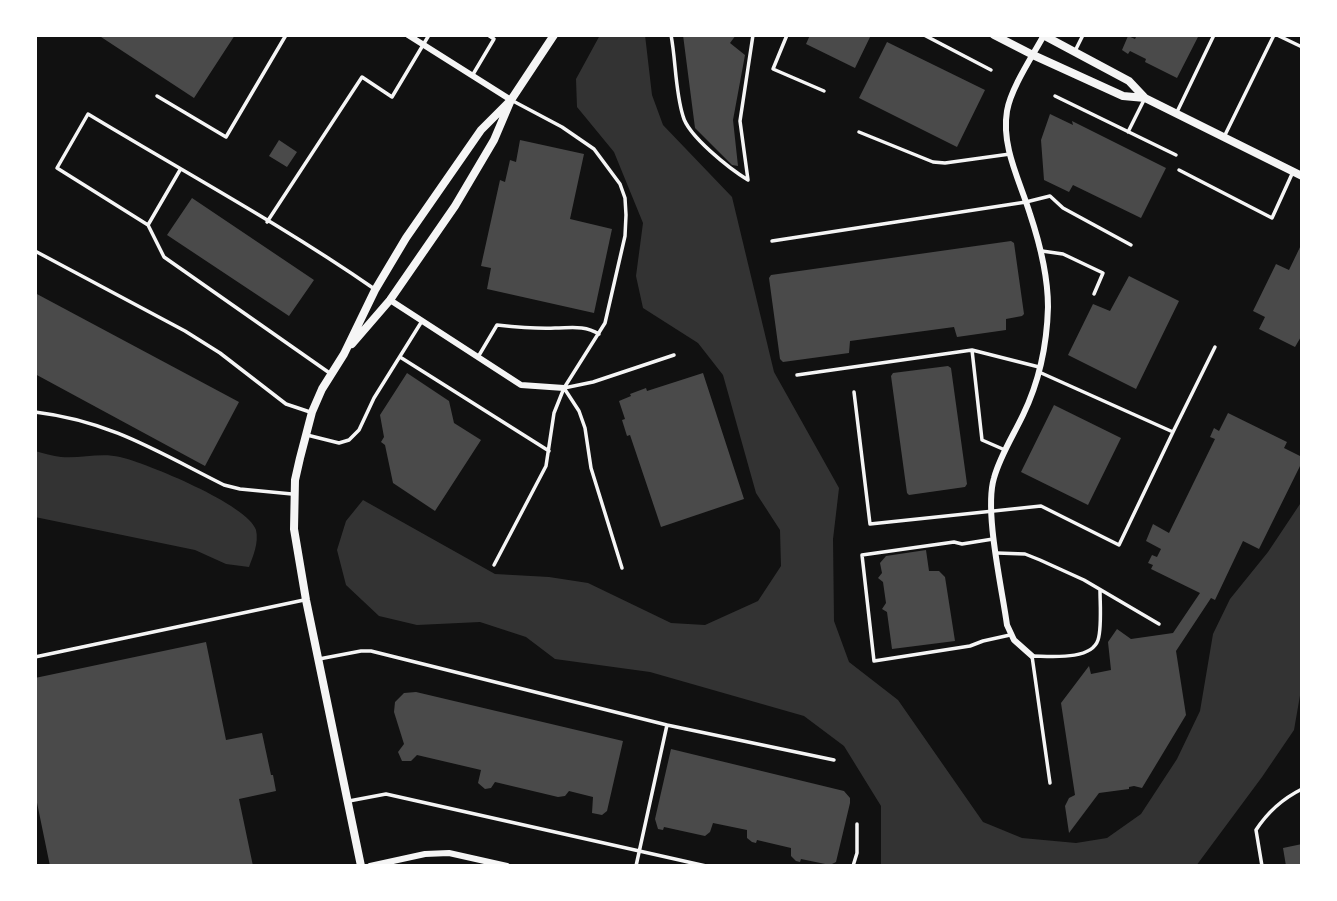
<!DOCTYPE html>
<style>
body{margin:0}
#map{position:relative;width:1337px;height:901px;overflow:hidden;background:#111;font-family:Signika,sans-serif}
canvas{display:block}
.frame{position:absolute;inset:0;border:37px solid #fff;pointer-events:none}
</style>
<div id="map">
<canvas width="1337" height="901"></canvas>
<div class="frame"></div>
</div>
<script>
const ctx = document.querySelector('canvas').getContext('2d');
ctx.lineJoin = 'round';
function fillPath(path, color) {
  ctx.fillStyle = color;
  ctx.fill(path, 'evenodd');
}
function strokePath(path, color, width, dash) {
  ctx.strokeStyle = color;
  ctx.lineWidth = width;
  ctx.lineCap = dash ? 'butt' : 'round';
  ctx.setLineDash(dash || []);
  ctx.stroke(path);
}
const water = new Path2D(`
 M600 35H645L652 95 663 125 732 197 774 372 839 488 833 539 834 621 849 662 898 700 983 822 1022 838 1076 843 1107 838 1141 814 1177 759 1200 711 1213 634 1230 599 1268 552 1302 501V597L1300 601 1302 684 1294 730 1262 777 1196 866H881V806L844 746 804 716 650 672 555 659 526 637 480 622 417 625 379 616 346 585 337 550 346 521 363 500 495 574 549 577 588 583 671 623 705 625 758 601 781 566 780 530 756 493 723 375 698 343 643 308 636 276 643 223 614 152 577 107 576 79Z
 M35 451C43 453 53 456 61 457 81 459 100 452 120 457 146 463 249 505 256 530 259 543 253 556 249 567L226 564 195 550 35 517Z`);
const building = new Path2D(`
 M98 35H235L194 98Z
 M683 35H736L730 43 745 55 733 120 738 166 732 165 695 128Z
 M810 35H871L855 68 806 44Z
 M1137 35H1199L1177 78 1145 62 1146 59 1130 51 1128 54 1122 50 1128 36 1135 39Z
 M887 42 985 90 957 147 859 98Z
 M1050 114 1073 125 1072 121 1166 168 1141 218 1073 185 1069 192 1044 180 1041 140Z
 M279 140 297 152 287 167 269 156Z
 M520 140 584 154 570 219 612 229 594 313 487 289 491 268 481 266 500 180 505 182 510 160 516 162Z
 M192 198 314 280 289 316 167 235Z
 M1011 241 1014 243 1024 314 1022 316 1006 319V330L957 337 954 327 850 341 849 353 783 362 780 359 769 278 771 275Z
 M1302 243V335L1295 347 1259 329 1265 317 1253 311 1276 264 1289 270Z
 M1129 276 1179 301 1136 389 1068 355 1093 304 1110 311Z
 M35 293 239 402 205 466 35 374Z
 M948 366 951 368 967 484 965 487 909 495 907 493 891 376 893 373Z
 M407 373 449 401 454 423 481 440 435 511 393 483 385 445 381 442 384 437 380 415Z
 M703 373 744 499 661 527 630 435 627 436 622 420 625 419 619 401 631 396 630 394 646 388 647 391Z
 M1054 405 1121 438 1088 505 1021 472Z
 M1228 413 1287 442 1284 448 1302 457V462L1259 549 1243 541 1215 600 1211 598 1176 651 1186 715 1142 788 1134 786 1129 787V789L1099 793 1069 833 1065 806 1069 798 1075 795 1061 703 1089 666 1091 674 1111 670 1108 642 1117 629 1131 639 1173 633 1200 593 1151 569 1153 565 1148 563 1152 555 1157 557 1161 549 1146 541 1153 524 1169 533 1215 439 1210 437 1214 428 1219 431Z
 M926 550 929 571H939L945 577 955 641 892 649 887 612 882 609 886 603 883 582 878 578 882 573 880 563 886 556Z
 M206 642 226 740 262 733 271 775H273L276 791 239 799 253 866H50L35 793V678Z
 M416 692 623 741 607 811 602 815 592 813 593 797 569 791 565 796 558 797 495 782 491 788 485 789 478 783 481 770 417 755 411 761H402L398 752 404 744 394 712 395 702 404 693Z
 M671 749 844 791 850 798V803L836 862 830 865 801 859 800 862 796 861 791 856V848L757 840 756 843 752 842 747 838V830L713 823 710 832 705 836 664 827 663 830 658 829 655 819Z
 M1302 844V866H1286L1283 848Z`);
const service = new Path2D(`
 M671 35C676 61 675 90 683 116 688 136 730 169 748 180L740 121 753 35
 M787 35 773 69 824 91
 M924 35 991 70
 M1277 35 1302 47
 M1075 51 1083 35
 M472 76 494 39 488 35
 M157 96 226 137 286 35
 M1055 96 1176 155
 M1177 112 1214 35
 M859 132 933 162 945 163 1010 154
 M1128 132 1144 100
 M1224 137 1274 35
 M1179 170 1272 218 1292 174
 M267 222 362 77 392 97 429 35
 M148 225 180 170
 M772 241 1026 202 1050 196 1063 208 1131 245
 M35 251 185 331 220 353 286 404 310 412
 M1042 251 1063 254 1103 273 1094 294
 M972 350 982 440 1005 450
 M400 357 549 451
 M478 357 497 325C516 327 536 329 555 328 571 328 584 325 599 334
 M331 374 164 257 148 225 57 168 88 114C184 172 282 225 373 288
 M797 375 972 350 1039 367
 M564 388 579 411 585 428 591 468 622 568
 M564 388 593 382 674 355
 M854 392 870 524 1041 506 1119 545 1173 432 1039 372
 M35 412C110 421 158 452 224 485L240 489 292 494
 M1173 432 1215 347
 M307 435 339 443 349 440 359 430 374 398 422 321
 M993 539 962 544 954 542 862 555 874 661 970 646 983 641 1010 635
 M997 553 1025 554 1040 560 1084 580 1159 624
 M494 565 546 466 554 413 564 388 605 323 625 236 626 215 625 198 620 184 594 149 562 127 513 101
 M35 657 304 600
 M319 659 361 651H371L667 725 636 866
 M667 725 834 760
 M1050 783 1032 656C1049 656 1091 661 1098 640 1102 628 1100 603 1100 590
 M349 801 386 794 706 866
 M853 866 857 853V824
 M1262 866 1256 830C1267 813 1284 798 1302 789`);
const minor = new Path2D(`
 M408 35 511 100
 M390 300 521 385 564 388
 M1032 656 1014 640 1007 625C1002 588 984 511 994 478 1000 456 1013 436 1023 415 1039 382 1047 344 1048 307 1048 275 1040 244 1030 214 1020 181 1001 147 1007 111 1011 88 1032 57 1044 35
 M370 866 425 854 449 853 507 866`);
const tertiary = new Path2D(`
 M994 35 1033 55 1123 96 1145 98 1302 176
 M1043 35 1129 81 1145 98
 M352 344 390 300 455 206 494 140 511 100 554 35
 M361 866 306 600 294 529 295 480 300 458 312 412 322 389 344 354 375 290 406 238 481 130 511 100`);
fillPath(water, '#333');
fillPath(building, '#4a4a4a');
strokePath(service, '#f5f5f5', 3.5);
strokePath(minor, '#f5f5f5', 6);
strokePath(tertiary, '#f5f5f5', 8);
</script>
